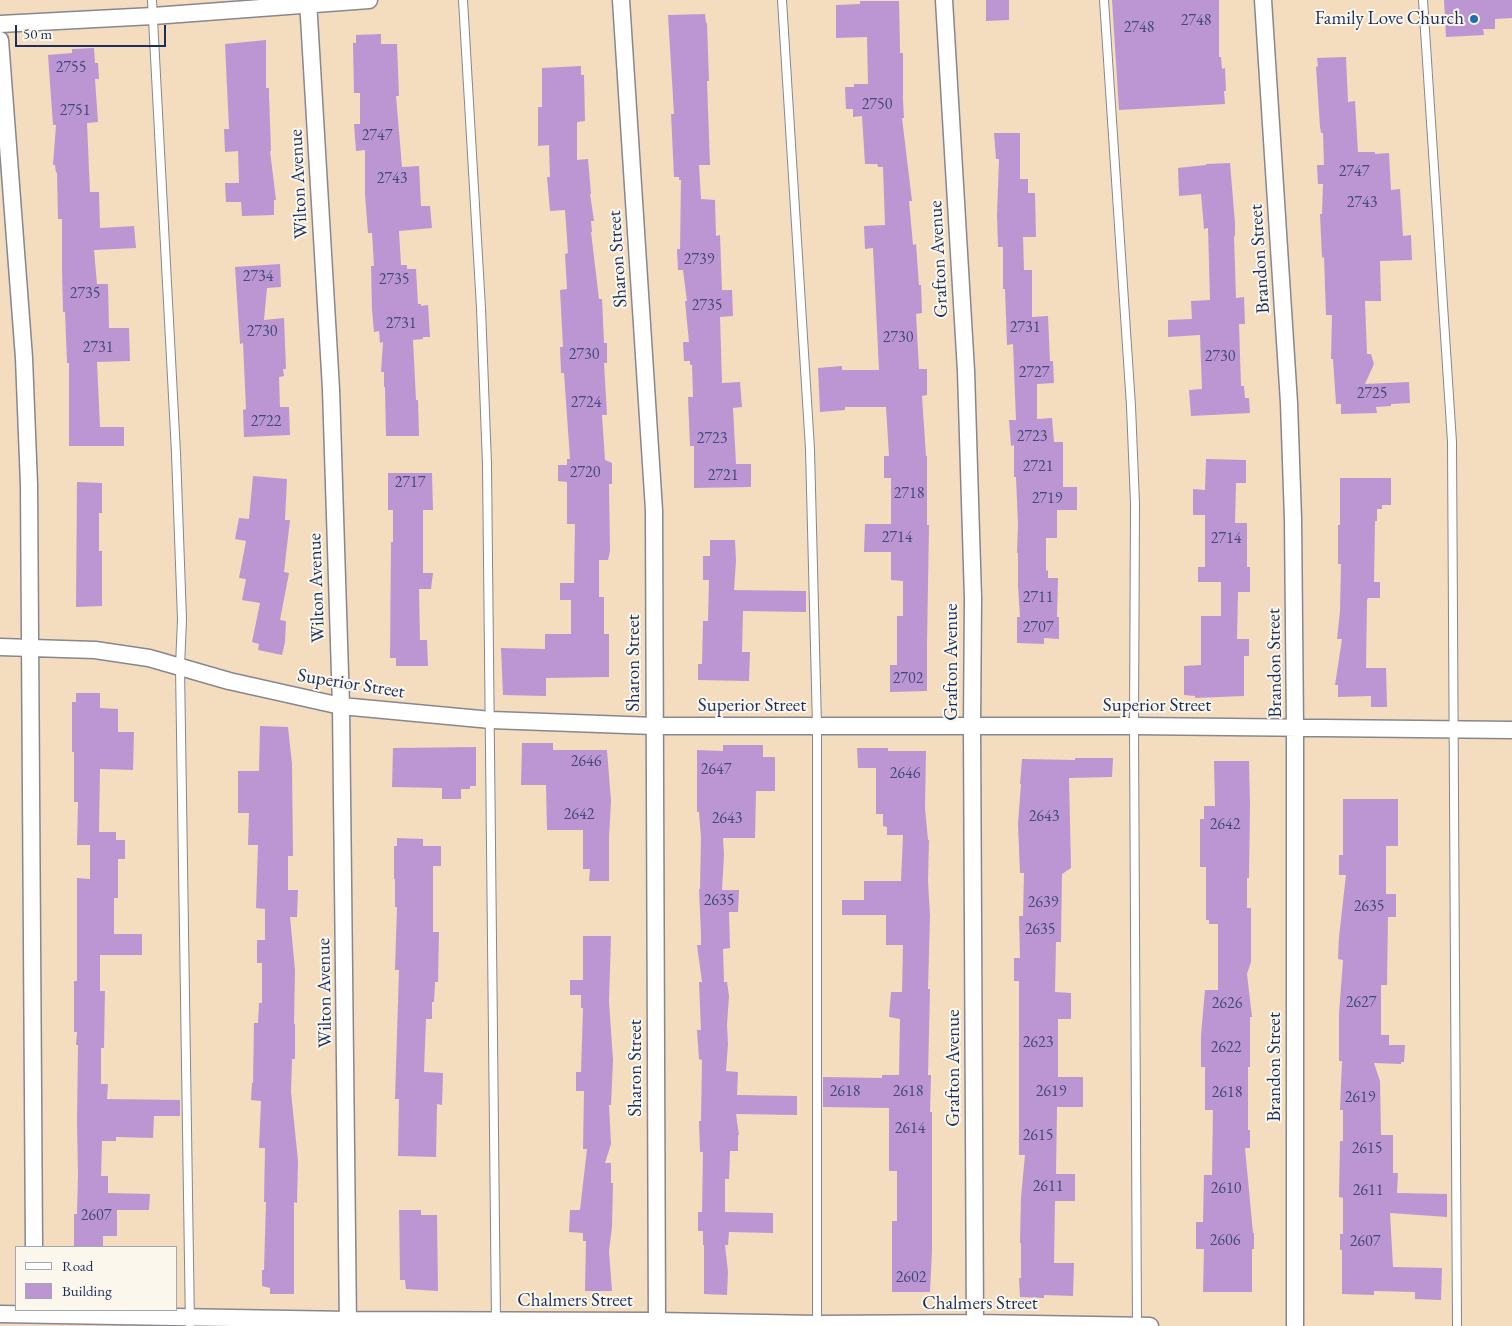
<!DOCTYPE html>
<style>
body{margin:0}
#map{position:relative;width:1512px;height:1326px;overflow:hidden;background:#f4dcbe;font-family:"EB Garamond",serif}
canvas{display:block}
.legend{position:absolute;left:15px;top:1246px;width:162px;height:65px;box-sizing:border-box;background:#fbf7ec;border:1px solid #a1a7b3;margin:0;padding:6px 9px;list-style:none;font-size:15px;color:#1b2f5e}
.legend li{display:flex;align-items:center;gap:10px;height:25px}
.legend b{width:25px;border:1px solid #a1a7b3}
.scale{position:absolute;left:15px;top:25px;width:151px;height:22px;box-sizing:border-box;border:2px solid #1b2f5e;border-top:0;padding-left:6px;font-size:15px;line-height:18px;white-space:nowrap;color:#1b2f5e;-webkit-text-stroke:4px #fbf7ec;paint-order:stroke}
</style>
<div id="map">
<canvas width="1512" height="1326"></canvas>
<ul class="legend">
<li><b style="height:6px;background:#fff"></b>Road</li>
<li><b style="height:14px;background:#bc96d2"></b>Building</li>
</ul>
<div class="scale">50 m</div>
</div>
<script>
const ctx = document.querySelector('canvas').getContext('2d');
ctx.lineJoin = 'round';
function fillPath(path, color) {
  ctx.fillStyle = color;
  ctx.fill(path, 'evenodd');
}
function strokePath(path, color, width, dash) {
  ctx.strokeStyle = color;
  ctx.lineWidth = width;
  ctx.lineCap = dash ? 'butt' : 'round';
  ctx.setLineDash(dash || []);
  ctx.stroke(path);
}
function label(font, color, halo, rows, align = 'center') {
  ctx.font = font + ' "EB Garamond",serif';
  ctx.lineWidth = 4;
  ctx.setLineDash([]);
  ctx.textBaseline = 'middle';
  ctx.strokeStyle = halo;
  ctx.fillStyle = color;
  for (const [text, x, y, turn = 0] of rows) {
    ctx.save();
    ctx.translate(x, y);
    ctx.rotate((+turn || 0) * Math.PI / 180);
    ctx.textAlign = isNaN(turn) ? turn : align;
    if (halo) ctx.strokeText(text, 0, 0);
    ctx.fillText(text, 0, 0);
    ctx.restore();
  }
}
const building = new Path2D(`
 M986 0H1009V20L986 21Z
 M1112 0H1219V57H1221L1222 69 1225 68 1226 91H1224L1225 104 1119 110Z
 M1444 0H1512V18L1495 19V29H1483L1484 35 1446 37Z
 M860 1H899L900 46V53H903V100L904 118H902L912 201H909L913 245 916 244 919 285H921L922 313 916 314 919 369H927V395L922 396 926 456H927V525H929L927 645V691L890 692V665H897V616H903V581L891 580V552H864L865 524H891V478H884V456H889L886 407H845V410L820 412 818 368 842 366V370H879L873 248 865 249 864 226 885 225 883 167H878L877 164H865L862 116 853 117V109H846L845 87H854V84H868L867 37 836 38V5L860 4Z
 M705 14 706 23H707L709 81H707L710 165H699L701 199 715 200 716 236 720 235 722 290H732L733 316 720 317 722 383 740 382 742 407 733 408 736 464H751V487L694 488V446H690L688 397H693L692 365H690V361H684L683 342H689L685 301H687L683 270H678L677 249H680L681 180H679V177H674L671 114H674L668 15Z
 M381 34V44H397L399 96H396L402 167 419 166 421 206H430L432 228 399 231 401 265H407V269H416L418 304H421V306L428 305 430 337H423V339L413 340 416 400H418L419 436H386L385 387H384V372H381L383 342 380 343 379 331 374 332 372 310 371 266H374L372 233H368L365 195V150L356 151 354 124H360V93H354L353 43H356V35Z
 M266 40V88H269V94L271 151H270L276 200H274V215L242 216 241 202H226L225 183H239L238 151 225 152 224 129H229L225 44Z
 M94 48 95 63H98L99 79H95L98 122 87 123 90 192H99L100 228 134 226 136 248 94 250 97 284H108L109 328H129L130 361 97 362 100 427H124V446H69V363H67L65 312H63L62 271V219H58L57 172 56 173 55 165H53L56 125H53L48 55 72 53V49Z
 M1346 57 1348 102 1355 101 1358 152H1375V154L1389 153 1391 190 1400 189 1403 236 1411 235 1412 260 1380 261 1381 301H1365L1367 354H1371L1374 364 1365 384 1409 382 1410 403 1391 404V406L1376 407 1377 413 1341 414V404H1336L1333 359H1331L1332 315H1326L1324 257 1322 258 1320 214H1322L1323 184H1318L1317 165H1324L1323 133H1321L1320 127 1316 67 1318 66 1317 58Z
 M581 66V75H584L585 121 577 122V160L588 159 591 194H590L594 221H591L592 232H591L599 299H602L604 343H607V363H604L607 415H602L605 460 612 463V484H609L610 551 608 560H599V597H604V634H609V677L546 678V696L503 695 501 648 545 649V634H571V600H560V583H574L575 524H567V482L558 481V465H567V459H570L564 373H561L560 347H563L560 290 567 289 565 254 568 253 565 210 550 211 547 177H550L549 145 538 146V107H542V68Z
 M994 133H1020V179H1028V193H1035L1036 237H1023L1024 270H1032V317L1048 316 1050 361H1053L1054 383 1037 384V419L1052 418 1054 442H1063V487H1077V510H1057V538H1046V571L1048 570V578H1058L1057 617H1059V639L1044 638V644L1017 643V617H1020L1018 586V553H1017L1018 525 1016 477H1014V445L1011 446 1009 420H1016L1013 344 1007 345 1005 289H1003V247H998L997 215 999 159H996Z
 M1230 163 1235 223V236H1234L1236 298 1244 297 1245 324H1239L1241 386H1244L1245 398H1249L1250 413 1191 416 1189 390 1202 389 1200 335 1168 337V320L1192 319 1191 301 1210 300 1208 228 1204 229 1201 194 1179 196 1178 168 1206 165V164Z
 M280 264 281 287 267 288 264 320 284 318 286 369H283L284 376 279 377 280 407H289L290 435 244 437 243 410 246 409 243 343 240 344 235 267Z
 M1206 459 1246 460V483H1236L1235 523H1247V567H1250V592H1238L1237 639H1249V656H1244V696L1195 698V696L1184 695V666L1201 665V616H1221V582H1198V567H1205V515H1193V489L1205 490Z
 M388 473H432L433 510H423V573H433L431 589H419L420 640H427L428 666H396V658H390L391 542H393V510H388Z
 M253 476 287 479 285 520H290L284 572 289 573 280 620 286 621 285 642 282 655 258 650 259 644 252 642 260 603 242 600 246 579 239 578 246 541 235 539 239 518 249 519Z
 M1340 478H1391V505H1382V509H1377V521H1375L1374 582H1380V598H1368L1367 600 1366 668H1386L1387 707H1371V696L1338 697V685H1335L1342 639H1337L1340 611 1341 564H1338V525H1340Z
 M77 482 102 483V513H99V551H102V606L76 607Z
 M710 540H735L736 561 734 590 806 591V612L743 611 742 652H750L749 681 698 680V664H702L703 621H708L709 580H703V556H710Z
 M76 693H100V708L118 709V732H134L133 770 100 769 99 832H116V840H125V859H118V898H114V934H142V955H100V991H105L104 1048H101V1084H108L107 1099 180 1100V1116H154L153 1138 116 1137V1141H102L101 1176H108V1193L150 1194 149 1210H117V1236H103V1247H74V1214H77L78 1175 77 1122 78 1045H76L77 1032H74V981H77V878L90 879V845H77L78 802H74V752H72V702H76Z
 M260 726 288 727 292 764 293 856H288V890H298L297 917H290L295 970 294 1024H295V1059H292L291 1092 298 1161 297 1203 294 1202V1294H270V1288L262 1286V1270H264L266 1202H264L265 1148H259L261 1101 251 1100 252 1083H253L254 1023H258L259 1003H262V963H257V940H265V909L256 908 258 845H248L249 813H238V771H259Z
 M522 743H553V750H607L611 801 609 837V881H589L590 869H583V830H547L546 785H521Z
 M723 745H763V757H775V791H756L755 838H723L724 855 722 890H739L738 912H729L730 948 723 949 724 982H727L729 996 727 1025 728 1044 726 1071 738 1072 737 1095 797 1096V1115L736 1114 739 1135H738V1151H730L729 1179H725V1212L773 1213V1233L729 1232 728 1245H725L728 1272 727 1295 704 1294V1245H703V1231H698V1212H702L703 1152H700L699 1121H701L702 1060 699 1059 697 1030H701L699 982H702L697 945H701V934L699 889H700L701 838 699 812H697V750L723 751Z
 M476 747V786H470V789H461V799H442V788L392 787 393 748Z
 M857 748H888V751H926L925 808 928 840H929L928 881 930 916 928 989H930L928 1075H931L930 1112H932V1250L930 1292H892V1221H897V1171H889V1108L823 1107V1077L882 1078V1075H899L900 1019 889 1017 891 992H902L903 945H886V915H842V900H864V881H901L903 835H887V827L883 826V814H876V768H858Z
 M1075 758H1113L1112 777 1069 778 1071 868 1062 874 1061 942H1056L1055 992 1071 993V1019H1058V1077H1083V1107H1057L1056 1174H1075V1201H1055L1054 1263H1074L1073 1296 1044 1295V1298L1020 1297 1019 1278H1021V1243H1020L1021 1197 1025 1155H1019V981H1014V958H1020L1019 916H1023L1024 873H1020L1018 824 1021 784H1020L1022 759 1075 760Z
 M1214 761H1249L1250 805 1249 878H1247V908H1251V962L1247 974 1252 1017H1250V1067H1248V1130H1250V1148H1245L1253 1233H1254V1249H1252V1292H1203L1204 1249H1196V1222H1203L1204 1175H1212L1213 1110H1205V1067H1201V1035L1205 990H1218V924H1209V920H1206V867H1200V819H1204V806H1215Z
 M1343 799H1398V846H1386V894H1396V917H1388L1387 985H1381V1035H1389V1045H1405L1404 1062H1401V1064L1374 1063 1380 1081 1381 1135H1393V1173H1398L1397 1193 1447 1194V1217L1390 1213 1393 1267 1442 1268 1441 1300 1415 1299V1292L1374 1291V1295L1342 1294V1250H1340V1234H1343V1198L1339 1197 1340 1141H1343V1110H1340L1342 1061H1339V1014L1343 960 1338 959 1339 937 1346 875H1339V855H1343Z
 M397 838 423 839V846H441V866H433V932H439L438 982H435L434 1002H432V1019H426L424 1072 443 1073 442 1105 437 1104 436 1157 398 1156 399 1099H395L399 970H395L397 907H395V879H394V846H397Z
 M583 936H611L609 1002 613 1060 611 1105H609L611 1144 605 1163H611V1183H613L612 1227 609 1251 612 1291H585L586 1241H583V1233L569 1232 570 1210H580L587 1149H583L584 1091H576V1072H581L583 1008H581V995H570V980H583Z
 M399 1210H421V1215H437L438 1291 406 1289 405 1280H400Z`);
const service = new Path2D(`
 M152 0 176 453 182 619 180 667 190 1326
 M463 0 481 308 487 464 496 1322
 M782 0 810 449 817 726V1325
 M1104 0 1131 406 1135 504 1134 726 1137 1326
 M1423 0 1452 442 1457 1326`);
const minor = new Path2D(`
 M308 0 331 389 341 706 348 1326
 M621 0 654 510 657 1326
 M944 0 966 371 973 598 972 726 975 1326
 M1263 0 1289 403 1293 519 1295 728V1326
 M0 24 153 16 369 0
 M0 40 24 358 29 485 34 1247
 M0 647 95 650 149 658 229 681 341 706 491 720 654 726H1134L1512 730
 M0 1314 348 1320 657 1321 817 1324 975 1323 1150 1326`);
const markers = [
 [1474,19,5,"#1f6fb2"]
];
const numberNames = [
 ["2748",1196,21],
 ["2748",1139,28],
 ["2755",71,68],
 ["2750",877,105],
 ["2751",75,111],
 ["2747",377,136],
 ["2747",1354,172],
 ["2743",392,179],
 ["2743",1362,203],
 ["2739",699,260],
 ["2734",258,277],
 ["2735",394,280],
 ["2735",85,294],
 ["2735",707,306],
 ["2731",401,324],
 ["2731",1025,328],
 ["2730",262,332],
 ["2730",898,338],
 ["2731",98,348],
 ["2730",584,355],
 ["2730",1220,357],
 ["2727",1034,373],
 ["2725",1372,394],
 ["2724",586,403],
 ["2722",266,422],
 ["2723",1032,437],
 ["2723",712,439],
 ["2721",1038,467],
 ["2720",585,473],
 ["2721",723,476],
 ["2717",410,483],
 ["2718",909,494],
 ["2719",1047,499],
 ["2714",897,538],
 ["2714",1226,539],
 ["2711",1038,598],
 ["2707",1038,628],
 ["2702",908,679],
 ["2646",586,762],
 ["2647",716,770],
 ["2646",905,774],
 ["2642",579,815],
 ["2643",1044,817],
 ["2643",727,819],
 ["2642",1225,825],
 ["2635",719,901],
 ["2639",1043,903],
 ["2635",1369,907],
 ["2635",1040,930],
 ["2627",1361,1003],
 ["2626",1227,1004],
 ["2623",1038,1043],
 ["2622",1226,1048],
 ["2618",845,1092],
 ["2618",908,1092],
 ["2619",1051,1092],
 ["2618",1227,1093],
 ["2619",1360,1098],
 ["2614",910,1129],
 ["2615",1038,1136],
 ["2615",1367,1149],
 ["2611",1048,1187],
 ["2610",1226,1189],
 ["2611",1368,1191],
 ["2607",96,1216],
 ["2606",1225,1241],
 ["2607",1365,1242],
 ["2602",911,1278]
];
const poiNames = [
 ["Family Love Church",1464,19]
];
const streetNames = [
 ["Wilton Avenue",299,184,-93],
 ["Sharon Street",618,259,-94],
 ["Grafton Avenue",939,259,-93],
 ["Brandon Street",1260,259,-94],
 ["Wilton Avenue",317,588,-92],
 ["Grafton Avenue",952,662,-90],
 ["Sharon Street",634,663,-90],
 ["Brandon Street",1275,663,-91],
 ["Superior Street",351,684,9],
 ["Superior Street",752,706],
 ["Superior Street",1157,706],
 ["Wilton Avenue",325,993,-91],
 ["Brandon Street",1275,1067,-90],
 ["Sharon Street",636,1068,-90],
 ["Grafton Avenue",954,1068,-90],
 ["Chalmers Street",575,1301],
 ["Chalmers Street",980,1304]
];
fillPath(building, '#bc96d2');
strokePath(service, '#88868e', 10);
strokePath(minor, '#88868e', 19);
strokePath(service, '#fff', 8);
strokePath(minor, '#fff', 16);
for (const [x, y, r, color] of markers) {
  const dot = new Path2D();
  dot.arc(x, y, r, 0, 2 * Math.PI);
  ctx.fillStyle = color;
  ctx.fill(dot);
  strokePath(dot, '#fbf7ec', 2);
}
label('16px', '#43497b', null, numberNames);
label('19px', '#1b2f5e', '#fbf7ec', poiNames, 'right');
label('19px', '#1b2f5e', '#fbf7ec', streetNames);
</script>
